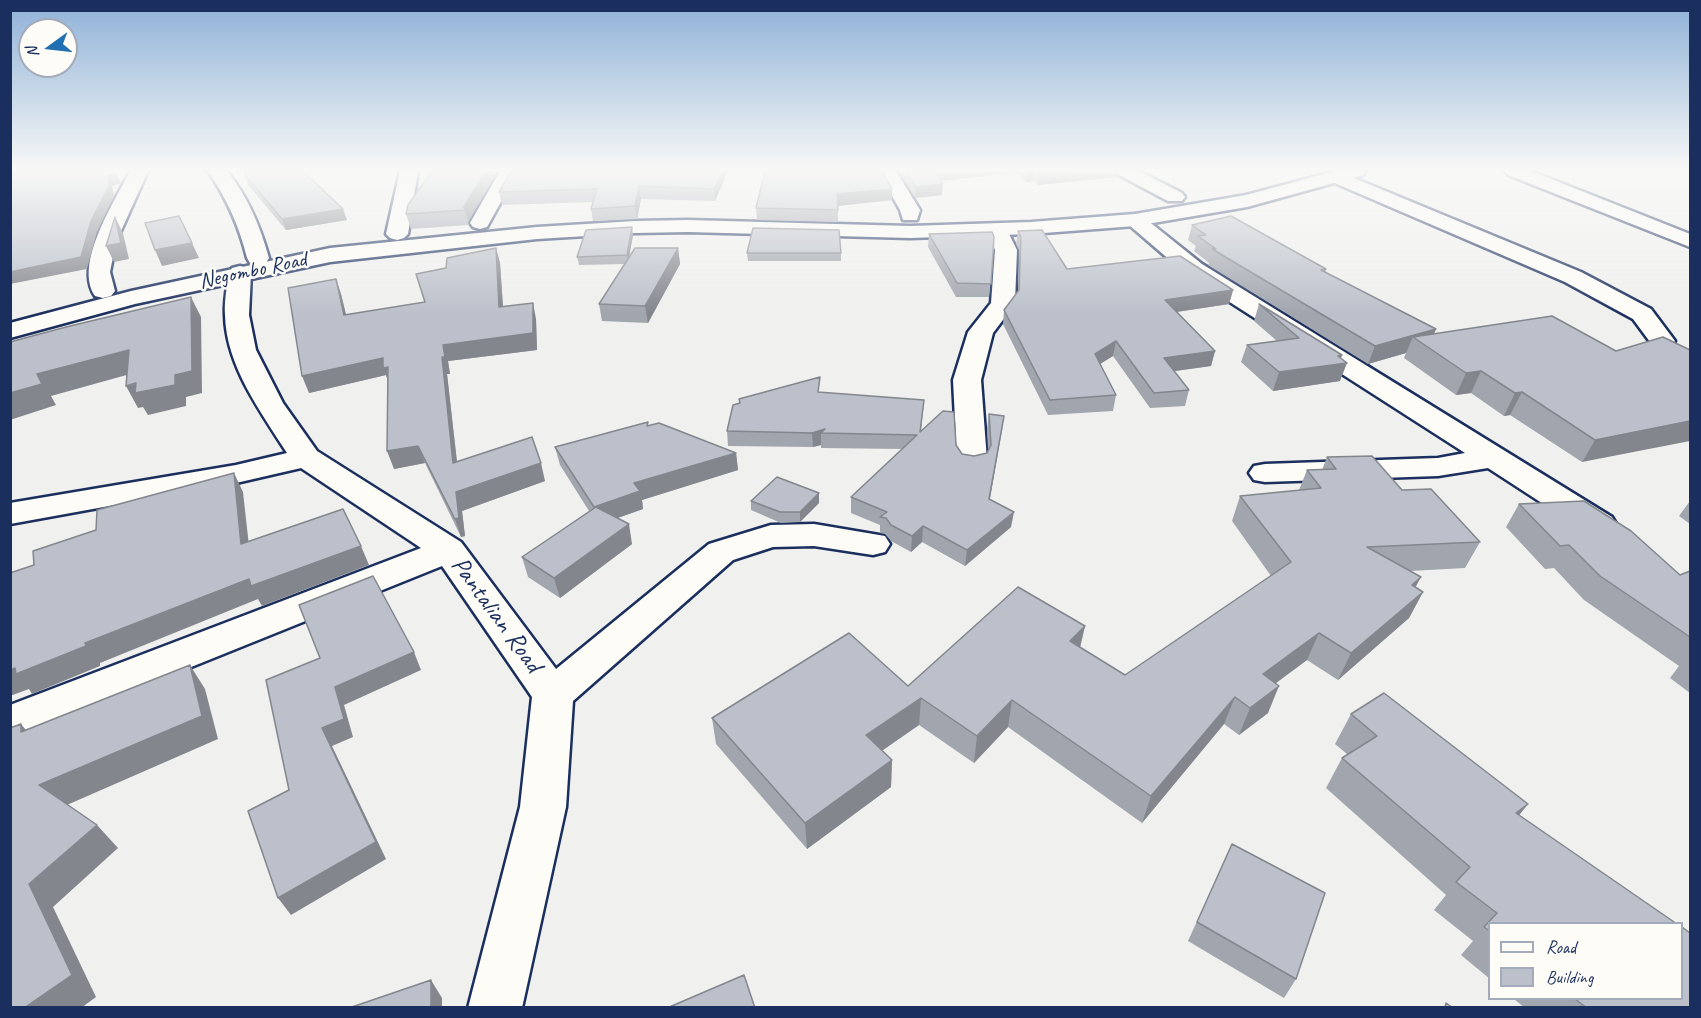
<!DOCTYPE html>
<style>
body{margin:0}
#map{position:relative;width:1701px;height:1018px;overflow:hidden;background:#f0f0ee;font-family:Caveat,sans-serif}
canvas{display:block}
.frame{position:absolute;inset:0;border:12px solid #1b2f5e;pointer-events:none}
.legend{position:absolute;left:1488px;top:922px;width:195px;height:78px;box-sizing:border-box;background:#fdfcf7;border:2px solid #a3aaba;margin:0;padding:8px 10px;list-style:none;font-size:18px;color:#1b2f5e}
.legend li{display:flex;align-items:center;gap:12px;height:30px}
.legend b{width:30px;border:2px solid #a3aaba}
.north{position:absolute;left:18px;top:18px;width:60px;height:60px;box-sizing:border-box;background:#fdfcf7;border:2px solid #a3aaba;border-radius:50%;rotate:255deg;font-size:16px;font-weight:700;line-height:24px;text-align:center;color:#1b2f5e}
.north::after{content:'';display:block;margin:auto;width:21px;height:27px;background:#1f6fb2;clip-path:polygon(50% 0,100% 100%,50% 72%,0 100%)}
</style>
<div id="map">
<canvas width="1701" height="1018"></canvas>
<div class="frame"></div>
<ul class="legend">
<li><b style="height:8px;background:#fdfcf7"></b>Road</li>
<li><b style="height:16px;background:#bbc0ca"></b>Building</li>
</ul>
<div class="north">N</div>
</div>
<script>
const ctx = document.querySelector('canvas').getContext('2d');
ctx.lineJoin = 'round';
function strokePath(path, color, width, dash) {
  ctx.strokeStyle = color;
  ctx.lineWidth = width;
  ctx.lineCap = dash ? 'butt' : 'round';
  ctx.setLineDash(dash || []);
  ctx.stroke(path);
}
function fillPath(path, color) {
  ctx.fillStyle = color;
  ctx.fill(path, 'evenodd');
}
function label(font, color, halo, rows, align = 'center') {
  ctx.font = font + ' Caveat,sans-serif';
  ctx.lineWidth = 5;
  ctx.setLineDash([]);
  ctx.textBaseline = 'middle';
  ctx.strokeStyle = halo;
  ctx.fillStyle = color;
  for (const [text, x, y, turn = 0] of rows) {
    ctx.save();
    ctx.translate(x, y);
    ctx.rotate((+turn || 0) * Math.PI / 180);
    ctx.textAlign = isNaN(turn) ? turn : align;
    if (halo) ctx.strokeText(text, 0, 0);
    ctx.fillText(text, 0, 0);
    ctx.restore();
  }
}
const minor = new Path2D(`
 M130 171H148L116 242 110 272 115 291 111 296 103 298 95 296C73 264 115 201 130 171Z
 M208 171H227C248 197 260 226 269 258L266 263 258 265 250 263 247 258C239 225 227 199 208 171Z
 M400 171H418L408 234 404 238 397 240 390 238 386 234Z
 M500 171H518L487 227 480 229 473 227 470 223Z
 M878 171H896L920 210 917 220H903L900 210Z
 M1116 171H1139L1182 193 1185 197 1182 201H1168L1119 175Z
 M1337 171 1581 272 1651 309 1675 341 1671 346 1662 349 1653 346 1633 319 1565 282 1330 181 1328 177 1330 173Z
 M1505 171H1531L1690 234V247L1508 175Z
 M1135 214 1142 216 1202 264 1612 517 1617 525 1612 533 1600 536 1588 533 1488 468 1438 476 1265 482 1254 480 1249 473 1254 466 1265 464 1438 458 1465 453 1186 274 1128 224 1125 220 1128 216Z
 M998 224 1005 226 1017 250 1015 304 993 333 981 380 987 460 983 467 972 469 961 467 957 460 953 380 968 332 991 303 995 250 988 230 991 226Z
 M240 266 248 268 251 273 249 315 256 350 283 403 317 451 461 542 556 669 709 544 771 525 814 524 885 536 890 544 885 552 873 555 814 546 773 547 733 560 573 701 566 807 522 1008H468L520 807 532 697 442 566 10 740V705L421 548 301 468 236 483 10 524V503L236 465 287 453C261 412 226 366 225 315 224 301 227 287 229 273L232 268Z`);
const highway = new Path2D(`
 M1336 171H1366L1363 175 1247 207 1135 226 1031 234 910 238 688 232 635 233 537 239 330 262 135 304 10 338V323L131 291 330 248 537 227 635 221 688 220 910 226 1031 222 1135 214 1246 195Z`);
const wall = new Path2D(`
 M243 171H303L347 220 286 230 248 185 244 174H245Z
 M511 171H728L715 201 641 199 637 219 593 221 591 209 593 202 502 205 499 192Z
 M899 171H1119L1118 177 1038 185 1033 181 1026 182 1016 173 940 181 942 195 915 198Z
 M495 175 468 222 469 225 411 229 406 214Z
 M892 200 838 206V222L757 220 756 208Z
 M1192 225 1326 269 1325 273 1436 329 1434 334 1616 351 1663 337 1582 462 1510 415 1504 416 1471 393 1456 395 1404 358 1406 353 1368 364 1208 265 1209 263 1194 251 1196 246 1188 240Z
 M1018 231 1067 269 1233 290 1229 304 1177 312 1215 351 1211 366 1174 371 1189 390 1185 406 1150 408 1113 356 1100 364 1116 395 1113 411 1048 415 1003 324 1004 310 1018 292 1019 250 1016 244Z
 M929 234 994 237 989 297H956L928 247Z
 M633 235 629 257 678 248 680 264 648 323 602 321 599 304 625 264 579 265 577 257Z
 M496 248 500 263 503 306 536 319 537 350 448 361 450 374H447L457 461 545 481 462 511 465 536 461 537 425 463 394 469 388 381 386 375 309 393 336 279 341 294 346 315 425 302 446 268Z
 M747 253H841V261H748Z
 M1259 304 1341 359 1340 381 1273 391 1241 362 1247 345 1277 341 1254 321Z
 M820 392 924 400 921 431 956 445 962 454 974 456 987 453 988 450 987 429 989 414 1004 416 990 499 1011 527 965 566 922 542 911 552 891 541 885 534 880 533V525L851 513V497L902 449 821 448V445L813 447 728 446 727 431 739 403V399Z
 M648 426 736 453 738 470 642 500 643 509 617 518 632 544 560 598 528 577 522 557 589 511 560 465 555 447Z
 M1327 457 1402 490 1480 542 1465 568 1410 571 1416 587 1423 592 1409 618 1338 680 1307 660 1275 683 1268 713 1239 735 1224 724 1142 823 1008 727 974 763 919 725 882 750 892 760 891 787 807 849 716 744 712 718 908 686 1085 626 1080 647 1125 675 1271 576 1232 521 1240 496 1299 490 1307 470H1322Z
 M819 493V503L800 522 781 523 751 510V501Z
 M1690 501V524L1679 516Z
 M1519 504 1680 575 1690 571V693L1670 678 1679 666 1584 600 1554 568 1545 569 1506 527Z
 M1351 714 1528 804 1519 815 1677 924H1490V979L1461 955 1473 941 1434 910 1446 895 1326 788 1342 758 1347 754 1335 744Z
 M1232 844 1296 979 1284 998 1188 941Z
 M1514 999H1682L1690 1008H1525Z`);
const shadedWall = new Path2D(`
 M485 171H494L495 175 468 222 469 225 464 207Z
 M722 171H728L715 201 714 189Z
 M933 171H1017L1016 173 933 181Z
 M1028 171H1035L1033 181 1026 182Z
 M1070 171H1119L1118 177 1038 185 1039 174Z
 M116 173 121 183 112 186 114 196 97 232 87 269 10 284V272L91 221 107 176Z
 M943 184 942 195 915 198 916 187Z
 M639 186 641 199 637 219 635 206Z
 M892 189V200L837 206V194Z
 M343 209 347 220 286 230 282 219Z
 M115 217 123 233 129 259 114 262 106 246Z
 M632 227 633 235 628 263 627 255Z
 M192 243 199 258 162 266 155 250Z
 M496 248 500 263 504 323 499 307Z
 M678 248 680 264 648 323 645 306Z
 M336 279 341 294 350 331 344 315Z
 M1233 290 1229 304 1162 314 1165 300Z
 M191 297 201 317 202 393 186 397V406L148 415 143 407 138 408 126 386 175 375Z
 M533 303 536 319 537 350 448 361 450 374H447L459 481 453 463 442 357 443 345Z
 M1436 329 1428 346 1413 337 1406 353 1368 364 1375 346Z
 M1116 341 1113 356 1092 369 1095 354Z
 M129 350 141 371 51 396 56 405 10 420V393L37 374Z
 M1215 351 1211 366 1161 373 1164 358Z
 M1342 355 1339 364 1347 363 1340 381 1273 391 1279 372Z
 M383 358 388 367 389 385 386 375 309 393 302 376Z
 M1481 371 1471 393 1456 395 1466 373Z
 M1522 392 1510 415 1504 416 1515 393Z
 M1004 416 1002 430 987 514 989 499Z
 M1690 421V441L1582 462 1595 440Z
 M825 429 821 433V445L813 447 812 433Z
 M418 446 425 463 394 469 387 451Z
 M736 453 738 470 642 500 643 509 598 525 594 507 634 483Z
 M541 463 545 481 462 511 465 536 461 537 455 519 456 492Z
 M234 473 243 492 251 564 241 544Z
 M819 493V503L800 522V512Z
 M1014 512 1011 527 965 566 967 550Z
 M629 524 632 544 560 598 554 578Z
 M923 526 922 542 911 552 912 536Z
 M361 546 369 565 262 606 258 599 100 663V666L32 694 29 689 10 696V670L85 643 249 579Z
 M1421 577 1407 603 1412 585Z
 M1423 592 1409 618 1338 680 1351 653Z
 M1085 626 1079 652 1070 641Z
 M1319 633 1307 660 1252 701 1263 674Z
 M414 652 421 670 344 705 353 737 332 746 386 859 291 915 278 898 322 728 335 687Z
 M190 665 205 689 218 739 60 808 39 785Z
 M1279 686 1268 713 1239 735 1250 708Z
 M1235 697 1224 724 1142 823 1151 796Z
 M921 698 919 725 866 762V735Z
 M1012 700 1008 727 974 763 977 736Z
 M21 724 41 748 21 732Z
 M892 760 891 787 807 849 805 823Z
 M1528 804 1505 833 1516 813Z
 M97 825 118 848 53 907 96 997 81 1008H24L29 884Z
 M431 980 442 998V1008H431Z`);
const building = new Path2D(`
 M10 171H115L116 173 107 176 109 186 91 221 81 257 10 272Z
 M248 171H303L343 209 282 219 244 174 250 173Z
 M432 171H486L464 207 465 210 406 214 408 205Z
 M511 171H722L714 189 639 186 635 206 591 209 597 189 499 192Z
 M765 171H882L892 189 837 194 838 210 756 208Z
 M906 171H934L943 184 916 187Z
 M1036 171H1070L1039 174Z
 M179 216 192 243 155 250 145 223Z
 M1231 216 1326 269 1321 270 1436 329 1375 346 1212 249H1216L1198 236 1206 235 1192 225Z
 M115 217 121 243 106 246Z
 M632 227 627 255 577 257 586 230Z
 M753 228 839 230 841 253H747Z
 M1042 230 1067 269 1180 256 1233 290 1165 300 1215 351 1164 358 1189 390 1154 393 1116 341 1095 354 1116 395 1050 400 1004 310 1019 290 1021 237 1018 231Z
 M992 232 994 237 991 284 957 283 929 234Z
 M496 248 499 307 533 303V333L443 345 445 357H442L453 463 532 437 541 463 456 492 459 518 455 519 418 446 387 451 388 367 383 368V358L302 376 288 288 336 279 344 315 425 302 416 274 446 268 447 258Z
 M635 248H678L645 306 599 304Z
 M191 297 192 371 175 375V385L135 393 136 383 126 386 129 350 37 374 42 384 10 393V342L66 327Z
 M1259 304 1342 355 1338 356 1347 363 1279 372 1247 345 1299 338Z
 M1552 316 1616 351 1663 337 1690 350V421L1595 440 1522 392 1515 393 1481 371 1466 373 1413 337Z
 M820 377 818 392 924 400 920 432 943 411 954 412 956 445 962 454 974 456 987 453 991 445 989 414 1004 416 989 499 1014 512 967 550 923 526 912 536 891 525 886 518 880 517 887 512 851 497 917 435 821 433 825 429 812 433 727 431 733 405 740 403 739 399Z
 M648 422 647 426 659 423 736 453 634 483 640 491 594 507 555 447Z
 M1372 456 1402 490 1431 489 1480 542 1367 547 1421 577 1412 585 1423 592 1351 653 1319 633 1263 674 1279 686 1250 708 1235 697 1151 796 1012 700 977 736 921 698 866 735 892 760 805 823 712 718 849 633 908 686 1018 587 1085 626 1070 641 1125 675 1291 562 1240 496 1321 488 1307 470 1336 469 1327 457Z
 M234 473 241 544 343 509 361 546 251 586 249 579 85 643 86 646 16 674 15 668 10 670V573L34 565 33 551 96 530 97 510Z
 M777 477 819 493 800 512H780L751 501Z
 M1584 501 1631 531 1680 575 1690 571V637L1600 576 1569 545 1560 546 1519 504Z
 M596 507 629 524 554 578 522 557Z
 M373 576 414 652 335 687 344 719 322 728 376 842 278 898 248 811 289 790 266 680 320 658 299 605Z
 M190 665 202 716 39 785 97 825 29 884 72 975 24 1008H10V728L21 724V732Z
 M1384 693 1528 804 1516 813 1677 924H1490V931L1484 927 1497 913 1456 882 1470 867 1342 758 1377 736 1351 714Z
 M1232 844 1325 893 1296 979 1197 922Z
 M1682 927 1690 933V1008H1587L1575 999H1682Z
 M744 975 755 1008H667Z
 M431 980V1008H349Z
 M1446 1003 1453 1008H1445Z`);
const farStreetnames = [
 ["Negombo Road",253,271,-12]
];
const streetNames = [
 ["Pantalian Road",496,615,54]
];
strokePath(minor, '#1b2f5e', 5);
strokePath(highway, '#1b2f5e', 5);
fillPath(minor, '#fdfcf7');
fillPath(highway, '#fdfcf7');
fillPath(wall, '#a1a5ae');
fillPath(shadedWall, '#83868d');
fillPath(building, '#bbc0ca');
strokePath(building, '#83868d', 1.5);
const sky = ctx.createLinearGradient(0, 0, 0, 314);
sky.addColorStop(0, '#8eb1d7');
sky.addColorStop(0.54, '#f8f8f7');
sky.addColorStop(1, '#f8f8f700');
ctx.fillStyle = sky;
ctx.fillRect(0, 0, 1701, 314);
label('22px', '#1b2f5e', '#fdfcf7', farStreetnames);
label('26px', '#1b2f5e', '#fdfcf7', streetNames);
</script>
